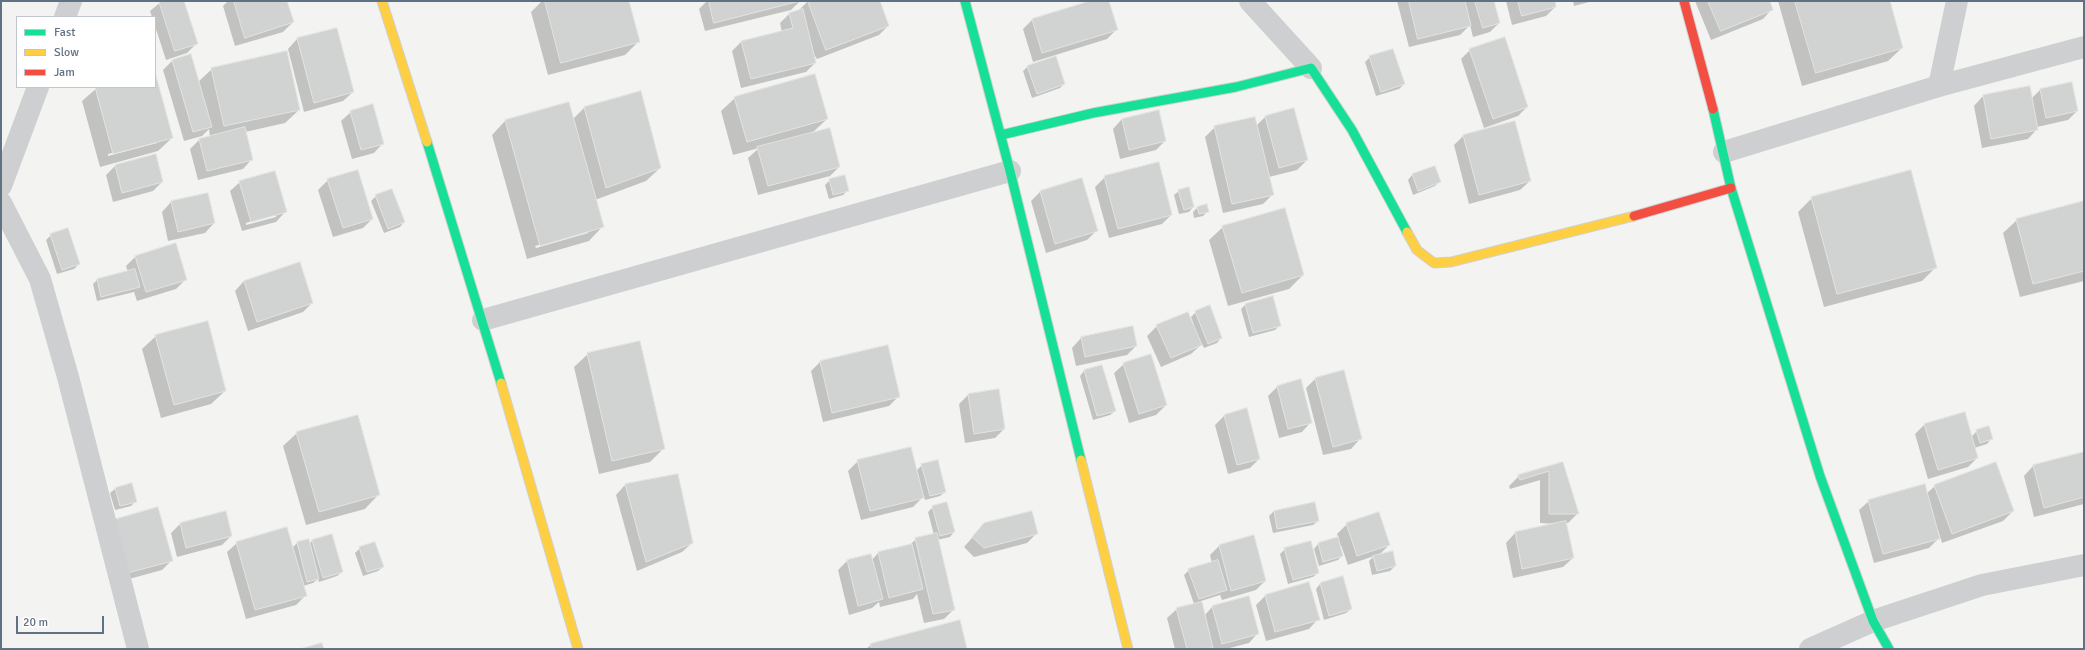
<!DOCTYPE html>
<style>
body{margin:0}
#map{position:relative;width:2085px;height:650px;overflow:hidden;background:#f3f4f1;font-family:Signika,sans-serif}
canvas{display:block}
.frame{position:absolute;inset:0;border:2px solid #617184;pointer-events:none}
.legend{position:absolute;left:16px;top:16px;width:140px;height:72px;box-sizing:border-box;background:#fff;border:1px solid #c0c6ce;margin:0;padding:5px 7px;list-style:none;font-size:12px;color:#617184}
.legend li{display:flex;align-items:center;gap:8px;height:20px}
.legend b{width:20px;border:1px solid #c0c6ce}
.scale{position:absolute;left:16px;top:616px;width:88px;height:18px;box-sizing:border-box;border:2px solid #617184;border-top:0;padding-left:5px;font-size:12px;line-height:14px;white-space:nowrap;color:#617184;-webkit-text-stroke:3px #fff;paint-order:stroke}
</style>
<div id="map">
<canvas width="2085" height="650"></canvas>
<div class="frame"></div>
<ul class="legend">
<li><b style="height:5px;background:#16e098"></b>Fast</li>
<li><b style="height:5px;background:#ffcf43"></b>Slow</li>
<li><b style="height:5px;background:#f24e42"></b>Jam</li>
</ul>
<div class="scale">20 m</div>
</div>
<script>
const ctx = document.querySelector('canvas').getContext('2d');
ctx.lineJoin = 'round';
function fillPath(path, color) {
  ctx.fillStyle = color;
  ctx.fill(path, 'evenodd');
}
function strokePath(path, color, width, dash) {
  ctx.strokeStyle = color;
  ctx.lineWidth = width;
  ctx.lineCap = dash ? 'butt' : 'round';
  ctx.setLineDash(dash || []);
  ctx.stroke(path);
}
const shadow = new Path2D(`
 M162 1H183L197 43 187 53 166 60 155 26V17H152L150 11Z
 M228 1H286L293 22 283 32 235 46 223 6Z
 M542 1H628L639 41 625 55 548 75 531 12Z
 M707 1H800L791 10 705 31 699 9Z
 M808 1H879L888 26 879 35 817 59 813 53 815 63 806 72 741 88 732 51 741 42 782 32 780 23 789 14 799 10Z
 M1093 1H1108L1116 30 1107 39 1033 62 1023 29 1032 20Z
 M1397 1H1493L1499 23 1490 32 1473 37 1470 25 1460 35 1409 47Z
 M1506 1H1554L1555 7 1546 16 1512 25Z
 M1573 1H1593L1574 6Z
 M1695 1H1769L1772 9 1763 19 1711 40Z
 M1778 1H1889L1902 48 1888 61 1802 86Z
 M336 29 353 92 343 101 304 112 288 49 297 39Z
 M1470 50 1527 107 1518 116 1484 128 1461 59Z
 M1370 57 1404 84 1399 89 1376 96 1365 62Z
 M172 61 198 82 212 69 299 110 285 123 245 132 252 159 243 169 198 180 190 149 199 140 210 137 209 129 202 136 184 141 163 70Z
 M1028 66 1064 84 1060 88 1032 98 1023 71Z
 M155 75 172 138 158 151 100 167 82 101 98 87H155ZM157 141V143L108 156V154Z
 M2029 87 2032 98 2040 90 2077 111 2068 120 2037 127V129L2028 139 1982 148 1974 106 1983 96Z
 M640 92 660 168 646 181 595 200 602 227 589 241 527 259 492 135 505 121 568 104 572 120 584 108ZM588 231V233L536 248 535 246Z
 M735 98 827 119 811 134 839 167 830 176 758 195 748 158 759 148 733 155 721 111Z
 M351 112 383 143 374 153 352 159 341 121Z
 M1265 117 1307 160 1297 170 1269 177 1273 194 1263 204 1223 213 1205 137 1215 127 1256 126Z
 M1122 119 1165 141 1156 150 1120 159 1113 129Z
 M1463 136 1530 181 1520 190 1469 204 1454 145Z
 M115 166 162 182 153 191 113 202 106 175Z
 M1434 167 1439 182 1435 186 1413 195 1408 180 1412 175Z
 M1105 177 1171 215 1162 224 1109 238 1095 187Z
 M1082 179 1097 230 1087 240 1046 253 1031 201 1040 192Z
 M328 180 372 219 363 228 333 237 318 190Z
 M830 180 848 190 843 195 829 199 825 185Z
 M240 182 285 212 276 222 242 231 230 191ZM276 214V217L246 225V223Z
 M1179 191 1193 207 1189 212 1179 214 1174 195Z
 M207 194 214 223 205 233 168 241 162 212 171 202Z
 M376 196 404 222 400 227 384 233 371 201Z
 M1812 198 1936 267 1922 281 1824 307 1798 212Z
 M2084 202V281L2020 297 2003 233 2017 220Z
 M1197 208 1208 211 1203 216 1194 218 1193 212Z
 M1223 227 1303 275 1289 289 1228 306 1209 240Z
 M51 235 79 264 74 269 57 274 46 240Z
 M136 256 186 279 176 289 137 301 134 292 97 301 93 284 97 280 128 272 126 266Z
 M244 281 312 303 303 312 248 331 235 291Z
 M1246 304 1280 325 1275 330 1249 337 1241 309Z
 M1196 312 1221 338 1217 343 1204 348 1202 344 1191 354 1161 367 1147 336 1157 326 1194 325 1191 317Z
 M156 336 225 391 211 404 161 418 142 349Z
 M1081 338 1136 346 1127 355 1076 366 1072 348Z
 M887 346 899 396 889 406 823 422 811 371 820 362Z
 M588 354 663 449 650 462 599 474 574 367Z
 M1124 364 1166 405 1156 415 1129 423 1114 373Z
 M1102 366 1115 411 1110 415 1093 420 1080 376 1084 371Z
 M1315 379 1360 439 1351 449 1323 455 1306 388Z
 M1300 381 1311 422 1302 432 1279 438 1268 396 1277 387Z
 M968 395 1004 429 995 438 965 443 959 404Z
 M1224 416 1259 459 1250 468 1228 474 1215 425Z
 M1924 425 1971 437 1977 431 1991 439 1987 444 1974 448 1977 458 1968 467 1928 479 1915 434Z
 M297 433 378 495 365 509 306 525 283 446Z
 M2084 453V504L2034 517 2024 476 2033 466Z
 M858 461 916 471 922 465 945 492 940 496 925 500 924 496 913 507 861 520 848 471Z
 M1562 463 1577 514 1568 523H1565L1573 558 1563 567 1513 578 1506 543 1515 533 1558 524 1540 523V480L1510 489 1509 486 1519 476Z
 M131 485 135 502 131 506 115 510 110 493 115 489Z
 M625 485 692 543 682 552 637 571 616 495Z
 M1935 486 2013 511 2003 521 1942 543 1938 530 1936 531 1938 539 1929 548 1874 563 1859 510 1869 501 1926 494Z
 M933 507 954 532 950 537 937 540 954 609 944 619 924 623 917 594 913 599 880 607 879 602 872 608 849 615 838 570 847 561 870 555 872 560 878 553 909 546 916 539 934 535 928 512Z
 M1274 511 1318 521 1313 525 1273 533 1269 516Z
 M180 524 231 536 222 545 177 557 171 533Z
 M984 524 1037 533 1027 543 974 557 964 547Z
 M1347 524 1389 545 1378 556 1395 566 1390 571 1372 575 1369 561 1374 556 1348 565 1341 545 1339 546 1342 556 1338 560 1319 566 1314 549 1318 544 1339 538 1337 534Z
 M104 530 171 561 162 570 118 582Z
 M308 540 309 544 313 540 342 572 337 576 319 582 318 579 313 583 303 586 306 595 296 605 246 619 227 552 237 543 292 548 297 543Z
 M1219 546 1265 581 1256 590 1222 600 1220 595 1201 601 1204 616 1212 607 1258 633 1249 643 1226 649H1175L1167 618 1177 609 1194 604 1184 575 1189 570 1212 563 1210 555Z
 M360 548 383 567 378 571 363 576 355 553Z
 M1285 549 1318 573 1313 577 1288 584 1280 554Z
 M1320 584 1351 609 1346 613 1324 620 1316 589Z
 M1265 596 1318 619 1309 629 1266 641 1256 605Z
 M871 645 966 649H866Z`);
const building = new Path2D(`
 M159 1H184L198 44 175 51Z
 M234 1H287L294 22 245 38Z
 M545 1H629L640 42 561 63Z
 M709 1H800L714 23Z
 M808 1H880L889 26 826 50Z
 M1090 1H1109L1118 30 1042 53 1032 19Z
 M1409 1H1465L1471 26 1418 39Z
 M1475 1H1494L1500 23 1483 28Z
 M1518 1H1555L1556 7 1522 16Z
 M1708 1H1770L1773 10 1721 31Z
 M1795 1H1890L1903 48 1816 73Z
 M803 9 816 63 751 79 741 41 793 28 789 13Z
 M337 28 354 92 314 103 297 38Z
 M1505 37 1528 107 1493 119 1469 49Z
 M1393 49 1405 84 1381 92 1369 56Z
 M287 51 300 110 224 126 211 68Z
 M191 54 212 127 193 132 172 60Z
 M1056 56 1065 84 1037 94 1027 66Z
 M155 72 173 138 113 154 95 87H155Z
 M815 74 828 119 747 142 734 97Z
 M2072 82 2078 111 2046 118 2040 89Z
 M2030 86 2038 130 1991 139 1983 95Z
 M641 91 661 168 606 188 584 107Z
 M569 102 604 227 540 246 505 120Z
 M373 104 384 144 361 150 350 111Z
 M1294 108 1308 160 1279 168 1265 116Z
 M1159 110 1166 141 1129 150 1122 119Z
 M1255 117 1274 195 1232 204 1214 126Z
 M1515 121 1531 181 1479 195 1463 135Z
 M245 127 253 160 207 171 199 139Z
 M830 128 840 167 768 186 757 147Z
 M156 154 163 182 122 193 115 165Z
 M1159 162 1172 215 1118 229 1104 176Z
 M1435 166 1441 182 1418 191 1412 174Z
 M358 170 373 219 343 228 327 179Z
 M1911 170 1937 268 1837 294 1811 197Z
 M275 171 287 212 251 222 239 181Z
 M845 175 849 191 833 195 829 179Z
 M1082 178 1098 231 1055 244 1040 191Z
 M1189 187 1194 207 1184 210 1178 190Z
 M392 189 405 222 388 229 375 195Z
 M208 193 215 223 178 232 171 201Z
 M2084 201V271L2033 284 2016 219Z
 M1207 204 1209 212 1199 214 1197 207Z
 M1285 208 1304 275 1242 293 1222 226Z
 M68 228 80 264 62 270 50 234Z
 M176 243 187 280 146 292 135 256Z
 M300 262 313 303 257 322 244 281Z
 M135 269 140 287 101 297 97 279Z
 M1273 296 1281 326 1253 333 1245 304Z
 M1210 305 1222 338 1208 344 1195 311Z
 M1188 312 1202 345 1171 358 1156 325Z
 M208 321 226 391 174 405 155 335Z
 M1133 326 1137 346 1085 357 1081 337Z
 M640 341 665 449 612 461 587 353Z
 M888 345 900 397 832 413 820 361Z
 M1151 354 1167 405 1139 414 1123 363Z
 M1102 365 1116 411 1097 416 1084 370Z
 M1344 370 1362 439 1333 447 1315 378Z
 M1301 379 1312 423 1288 429 1277 386Z
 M999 389 1005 429 974 434 968 394Z
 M1247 408 1260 459 1237 465 1224 415Z
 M1965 412 1978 458 1938 470 1924 424Z
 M358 415 380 495 319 512 296 432Z
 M1989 426 1993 439 1980 443 1976 430Z
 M911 447 924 498 870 511 857 460Z
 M2084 452V497L2044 508 2033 465Z
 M938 460 946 492 930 496 921 464Z
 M1563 462 1579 514H1549V471L1520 480 1518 475Z
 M1996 462 2014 511 1952 534 1934 485Z
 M678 474 693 543 646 562 625 484Z
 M132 483 137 502 120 506 115 488Z
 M1925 484 1940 539 1883 554 1868 500Z
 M947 502 955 532 940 536 932 506Z
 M1315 502 1319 521 1277 529 1274 511Z
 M158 507 173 561 127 573 113 520Z
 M226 511 232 536 186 548 180 523Z
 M1032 511 1038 534 984 548 972 537 984 523Z
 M1379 512 1390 545 1357 556 1346 523Z
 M1566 521 1574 558 1522 569 1515 532Z
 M287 527 307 596 255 610 236 542Z
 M937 533 955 610 933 614 915 538Z
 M332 534 343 572 323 578 312 540Z
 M1254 535 1266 581 1231 591 1219 545Z
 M1338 537 1343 556 1323 562 1318 543Z
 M309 539 319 579 307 582 297 542Z
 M1311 541 1319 573 1293 580 1284 548Z
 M375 542 384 567 367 572 359 547Z
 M912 544 923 589 889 598 878 552Z
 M1393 551 1396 566 1377 571 1373 556Z
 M871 554 883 599 858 606 847 560Z
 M1218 560 1227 590 1199 599 1188 569Z
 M1343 576 1352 609 1329 616 1320 583Z
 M1309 582 1320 620 1275 632 1265 595Z
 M1249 596 1259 634 1222 644 1212 606Z
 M1202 602 1213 648 1187 649 1176 608Z
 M960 620 967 649H872L870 644Z
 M322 643 324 649H300Z`);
const street = new Path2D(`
 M1250 1 1311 68
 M65 17 71 1
 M1939 86 1957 1
 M1724 152 1939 86 2084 47
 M1 186 38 87
 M1 203 40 279 68 377 138 649
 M483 320 1010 171
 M1810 649 1873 621 1982 585 2084 565`);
const fast = new Path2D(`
 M965 1 1010 171 1081 460
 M1713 109 1731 188 1820 476 1873 621 1889 649
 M1001 135 1093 113 1236 87 1311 68 1352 130 1407 232
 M427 142 501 383`);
const slow = new Path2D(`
 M382 1 427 142
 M1407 232 1417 250 1434 263 1451 262 1634 216
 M501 383 578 649
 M1081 460 1128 649`);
const jam = new Path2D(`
 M1684 1 1713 109
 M1634 216 1731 188`);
fillPath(shadow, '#0003');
fillPath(building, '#d1d2d2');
strokePath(building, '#e2e3e1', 1);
strokePath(fast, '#cfd1d2', 11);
strokePath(slow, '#cfd1d2', 11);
strokePath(jam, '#cfd1d2', 11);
strokePath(street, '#cecfd0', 22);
strokePath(fast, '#16e098', 9);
strokePath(slow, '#ffcf43', 9);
strokePath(jam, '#f24e42', 9);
</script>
